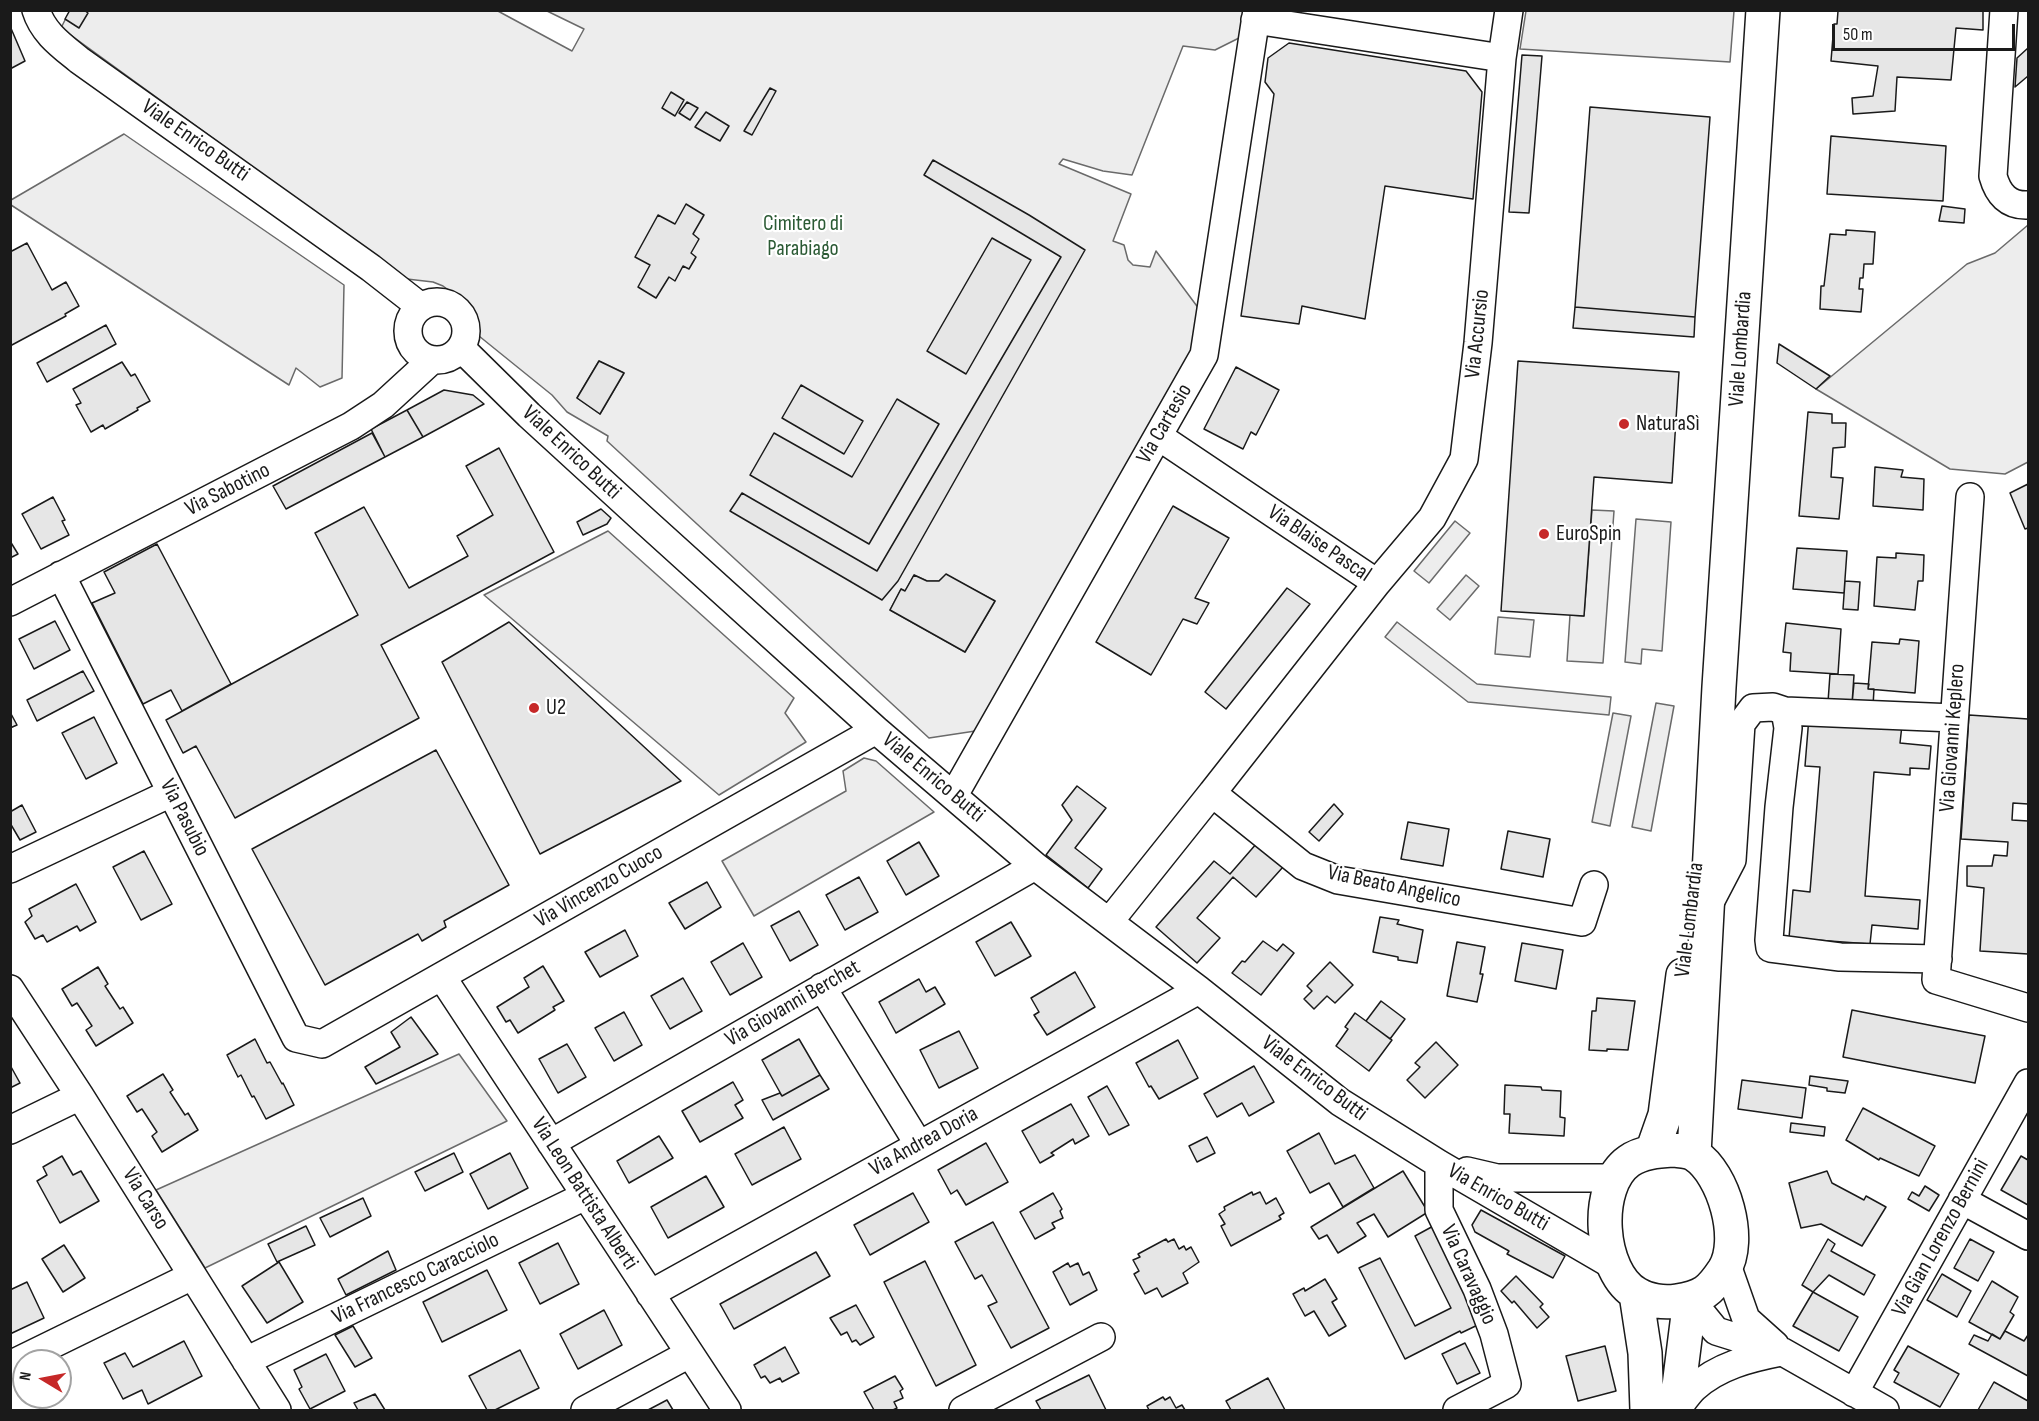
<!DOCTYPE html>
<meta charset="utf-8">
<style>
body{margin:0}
#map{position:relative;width:2039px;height:1421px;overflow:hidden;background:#fff;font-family:"Sofia Sans Condensed",sans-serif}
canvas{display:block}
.frame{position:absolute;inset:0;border:12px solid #1a1a1a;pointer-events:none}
.north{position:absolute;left:12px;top:1349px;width:60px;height:60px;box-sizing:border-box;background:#fff;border:2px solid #a3a3a3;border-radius:50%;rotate:280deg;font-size:16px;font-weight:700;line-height:24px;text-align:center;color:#1a1a1a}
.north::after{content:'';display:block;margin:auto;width:21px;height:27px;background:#c62828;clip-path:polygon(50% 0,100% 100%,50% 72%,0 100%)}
.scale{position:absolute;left:1832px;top:24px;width:183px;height:27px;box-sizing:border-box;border:3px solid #1a1a1a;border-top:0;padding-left:8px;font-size:18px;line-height:21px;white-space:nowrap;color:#1a1a1a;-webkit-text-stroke:4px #fff;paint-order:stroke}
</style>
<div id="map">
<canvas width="2039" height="1421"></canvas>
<div class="frame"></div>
<div class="north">N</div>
<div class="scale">50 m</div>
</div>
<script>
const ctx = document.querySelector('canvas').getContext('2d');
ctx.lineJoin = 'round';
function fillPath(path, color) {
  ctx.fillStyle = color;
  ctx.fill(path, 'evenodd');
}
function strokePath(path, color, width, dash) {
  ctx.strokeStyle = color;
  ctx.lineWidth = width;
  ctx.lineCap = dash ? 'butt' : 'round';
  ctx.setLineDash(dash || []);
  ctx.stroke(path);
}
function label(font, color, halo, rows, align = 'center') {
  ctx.font = font + ' "Sofia Sans Condensed",sans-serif';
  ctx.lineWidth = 4.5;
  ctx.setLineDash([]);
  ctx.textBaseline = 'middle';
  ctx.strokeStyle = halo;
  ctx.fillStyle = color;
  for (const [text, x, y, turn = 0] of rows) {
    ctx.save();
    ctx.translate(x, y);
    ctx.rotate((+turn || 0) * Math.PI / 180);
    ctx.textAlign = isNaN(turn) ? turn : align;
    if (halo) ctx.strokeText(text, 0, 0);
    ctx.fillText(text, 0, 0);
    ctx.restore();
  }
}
const built = new Path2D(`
 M70 10H496L572 51 584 29 547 11H1249L1245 35 1215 50 1183 46 1132 175 1103 171 1063 159 1059 164 1131 194 1113 241 1124 245 1128 260 1133 265 1150 267 1156 251 1205 317 1196 354 982 730 929 738 607 441 608 436 567 412 552 395 479 336 474 330 467 307 463 301 443 286 433 282 407 279 61 28ZM599 361 624 373 600 414 577 398ZM914 575 927 581H939L946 575 995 601 965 652 890 610 901 589 905 591Z
 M1526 11H1734L1730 62 1520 49Z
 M124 134 344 285 342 378 320 387 296 368 289 385 11 205V200Z
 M2028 225V462L2005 474 1950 469 1816 389 1967 264 1995 253Z
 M1592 510 1614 511 1603 663 1567 661 1570 615 1584 616Z
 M1636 519 1671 522 1662 651 1642 649 1641 664 1625 662Z
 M1455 521 1470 533 1429 583 1414 571Z
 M608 531 794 698 785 713 806 742 719 795 484 595Z
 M1466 575 1479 586 1450 620 1437 609Z
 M1498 617 1534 620 1530 657 1495 654Z
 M1397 622 1477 684 1611 697 1609 715 1468 702 1385 637Z
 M1656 703 1674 706 1651 831 1632 827Z
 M1613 713 1631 716 1610 826 1592 822Z
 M864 758 876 761 934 812 754 916 722 861 846 791 843 771Z
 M459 1054 507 1121 205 1268 156 1190Z`);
const building = new Path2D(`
 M70 10H84L88 13 79 28 65 19Z
 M1983 10V30L1956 28 1951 80 1897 77 1895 111 1853 114 1852 98 1873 96 1878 66 1831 61 1834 24H1837L1838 11 1835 10Z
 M10 26 25 61 10 69Z
 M1289 43 1466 71 1482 92 1473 199 1385 186 1365 319 1302 306 1299 324 1241 316 1274 94 1265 82 1268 58Z
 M2028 48V76L2015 87 2017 58Z
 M1522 55 1542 56 1529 213 1509 212Z
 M770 88 776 91 752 135 744 131Z
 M671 92 684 100 675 116 662 108Z
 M687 102 698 108 690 120 679 113Z
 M1590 107 1710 117 1695 317 1575 307Z
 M706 112 729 126 720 141 695 127Z
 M1831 136 1946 146 1943 201 1827 194Z
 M933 160 1029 215 1085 250 898 581 882 600 730 511 742 493 877 571 1061 257 924 175Z
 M686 204 704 215 693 234 699 239 691 253 696 257 689 269 683 266 675 281 669 277 656 298 638 287 650 265 635 257 658 215 675 224Z
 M1942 206 1965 209 1964 223 1939 221Z
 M1846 230 1875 232 1873 264H1864L1863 278H1860L1859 289H1863L1861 312 1820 309 1821 286H1824L1830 234 1846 235Z
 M992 238 1031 260 966 374 927 351Z
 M27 243 52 290 66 282 79 306 65 314 66 316 10 346V252Z
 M1575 307 1695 317 1694 337 1573 328Z
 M106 325 116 344 47 382 37 363Z
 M1779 344 1830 376 1816 389 1777 363Z
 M599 361 624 373 600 414 577 398Z
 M1518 361 1679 372 1672 483 1594 477 1584 616 1501 611Z
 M122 362 131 376 135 374 150 401 137 408 138 410 105 429 103 425 91 432 76 405 81 403 73 389Z
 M1236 367 1279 390 1256 435 1251 432 1243 449 1204 429Z
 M801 385 863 421 844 454 782 418Z
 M444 390 473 395 484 404 423 437 407 410Z
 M897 399 939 424 869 544 750 475 774 433 852 477Z
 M407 410 423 437 385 457 371 429Z
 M1808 412 1832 414V423H1846L1845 447 1833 448 1831 477 1843 478 1839 519 1799 516Z
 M372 433 385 457 286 509 273 486Z
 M499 448 554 552 381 645 419 718 235 818 196 746 183 753 166 720 358 615 315 533 364 507 409 588 468 556 457 536 493 515 466 466Z
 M1875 467 1903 470 1901 477 1924 479 1923 510 1873 506Z
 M2028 484V528L2025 529 2010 493Z
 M53 497 65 520 62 521 69 535 41 549 22 514Z
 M1173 506 1229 538 1195 598 1209 603 1197 624 1183 619 1151 675 1096 642Z
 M601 509 611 518 607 524 583 535 577 522Z
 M10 541 18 554 10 558Z
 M157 544 231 684 182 711 171 690 143 704 92 603 115 593 104 572Z
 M1797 548 1847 551 1844 593 1793 589Z
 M1896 553 1924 555 1923 581H1918L1915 610 1874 606 1877 557 1896 558Z
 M946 574 995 601 965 652 890 610 901 589 905 591 914 575 927 581H939Z
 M1845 581 1860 582 1858 610 1843 609Z
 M1287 588 1310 604 1226 709 1205 692Z
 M55 621 70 650 34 669 19 639Z
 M509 622 681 781 540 854 442 662Z
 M1786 623 1841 629 1838 674 1790 671 1791 653 1783 652Z
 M1900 639 1919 641 1915 693 1868 689 1872 642 1899 644Z
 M83 671 94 691 37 721 27 700Z
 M1830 674 1854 675 1852 704 1828 702Z
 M1854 683 1869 684 1868 689H1874L1873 706 1852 704Z
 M10 712 17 725 10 728Z
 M1969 715 2028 719V804L2013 803 2012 820 2028 821V954L1980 951 1984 888 1967 886V866H1992L1994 855 2007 856 2008 842 1961 839Z
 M94 717 117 763 86 779 62 733Z
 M1809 717 1902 725 1900 743 1931 746 1929 769 1910 768V775L1874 772 1865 896 1920 900 1918 929 1872 925 1870 944 1789 938 1793 890 1810 892 1820 767 1805 766Z
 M436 750 509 885 444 921 446 927 422 941 418 934 325 985 252 849Z
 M1077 786 1106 808 1075 848 1102 869 1088 888 1046 855 1072 820 1062 805Z
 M1334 804 1343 814 1319 841 1309 832Z
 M22 805 36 832 20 840 10 823V812Z
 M1408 822 1449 829 1443 866 1401 859Z
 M1508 831 1550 839 1543 877 1501 869Z
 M919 842 939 876 906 895 887 861Z
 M1257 843 1283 867 1256 897 1233 877 1197 918 1220 938 1197 963 1156 927 1214 861 1230 874Z
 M144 851 172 904 141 920 113 867Z
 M859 877 878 912 845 930 826 895Z
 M707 882 721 907 685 929 669 903Z
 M76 884 96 922 80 931 77 926 47 942 43 935 35 939 25 922 32 916 29 909Z
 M799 911 818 945 790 961 771 926Z
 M1380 917 1399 920 1397 924 1423 930 1417 963 1398 960V957L1373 952Z
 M1011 922 1031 956 995 976 976 942Z
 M625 930 638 956 600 977 585 952Z
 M1263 941 1277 951 1283 944 1294 953 1261 995 1232 973 1242 961 1245 962Z
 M1457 942 1485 947 1480 974H1483L1477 1002 1447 996Z
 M743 943 762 977 730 995 711 962Z
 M1522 943 1563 950 1556 989 1515 981Z
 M1330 962 1353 985 1335 1003 1327 996 1314 1009 1304 999 1312 991 1307 986Z
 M543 966 564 1001 553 1007 555 1010 518 1033 510 1020 506 1022 497 1007 529 987 524 978Z
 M98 967 108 984 105 986 120 1009 123 1007 133 1023 96 1046 86 1030 92 1026 77 1003 72 1006 62 989Z
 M1075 972 1095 1007 1047 1035 1034 1015 1039 1012 1031 998Z
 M683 978 702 1011 670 1029 651 996Z
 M919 979 926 992 935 987 945 1004 896 1033 879 1002Z
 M1597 998 1635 1001 1628 1050 1607 1049V1051L1589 1050 1592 1011H1596Z
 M1381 1001 1405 1019 1390 1039 1366 1021Z
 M1852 1010 1985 1036 1975 1083 1843 1057Z
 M624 1012 642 1045 614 1061 595 1028Z
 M1355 1013 1392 1040 1369 1071 1336 1046 1348 1029 1345 1027Z
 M411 1017 438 1054 376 1084 365 1067 400 1047 391 1032Z
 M959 1031 978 1068 939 1088 920 1050Z
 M255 1039 267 1063 270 1062 282 1084 283 1083 294 1105 266 1119 254 1096 252 1097 241 1075 238 1077 227 1055Z
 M799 1039 820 1075 782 1096 762 1060Z
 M1178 1040 1198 1078 1159 1099 1151 1086 1149 1087 1136 1063Z
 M1436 1042 1458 1065 1425 1098 1407 1080 1420 1067 1415 1063Z
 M567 1044 586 1077 558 1093 539 1059Z
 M10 1065 20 1083 10 1088Z
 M1254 1066 1274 1102 1249 1116 1242 1103 1217 1117 1204 1094Z
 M163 1074 173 1090 170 1092 185 1115 188 1113 198 1130 162 1152 152 1136 157 1132 142 1109 137 1112 127 1096Z
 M820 1075 829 1089 773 1120 762 1100 780 1093 782 1096Z
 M1810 1076 1848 1081 1845 1093 1827 1091V1088L1809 1085Z
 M1742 1080 1806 1088 1802 1118 1738 1109Z
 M733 1082 743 1100 735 1105 743 1118 700 1142 682 1111Z
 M1505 1085 1541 1087 1542 1090 1561 1091 1560 1117 1565 1118 1564 1136 1509 1133 1510 1114H1504Z
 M1107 1086 1129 1125 1109 1135 1088 1097Z
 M1071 1104 1089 1136 1075 1144 1073 1139 1051 1153 1054 1155 1040 1163 1022 1131Z
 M1863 1108 1935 1146 1919 1176 1880 1158 1879 1160 1846 1140Z
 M1791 1123 1825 1127 1824 1136 1790 1132Z
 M784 1127 801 1159 752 1185 735 1154Z
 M1319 1133 1335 1164 1355 1155 1374 1188 1343 1207 1329 1183 1310 1193 1287 1151Z
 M659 1136 673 1158 629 1183 617 1161Z
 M1207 1137 1215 1153 1197 1162 1189 1146Z
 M986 1143 1008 1182 966 1205 957 1190 951 1194 938 1170Z
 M454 1153 463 1172 425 1191 415 1172Z
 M510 1153 528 1188 488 1209 470 1174Z
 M62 1156 73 1175 81 1171 99 1201 60 1223 37 1181 47 1175 43 1167Z
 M2021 1156 2028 1160V1205L2001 1190Z
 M1403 1171 1428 1212 1388 1237 1374 1214 1357 1223 1366 1236 1338 1253 1327 1235 1319 1239 1311 1227Z
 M1827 1171 1832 1183 1864 1200 1866 1196 1886 1207 1862 1246 1821 1224 1801 1228 1789 1183Z
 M706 1176 724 1207 668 1238 651 1207Z
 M1925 1186 1939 1195 1929 1211 1908 1199 1912 1192 1919 1196Z
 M1252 1192 1253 1195 1260 1192 1266 1204 1276 1198 1284 1213 1279 1216 1281 1219 1231 1246 1221 1226 1225 1224 1219 1214 1225 1210 1224 1207Z
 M913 1193 929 1222 870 1255 854 1225Z
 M1053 1193 1062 1209 1060 1211 1063 1218 1052 1223 1055 1228 1035 1239 1020 1212Z
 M363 1198 371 1216 330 1237 320 1218Z
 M1481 1210 1565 1256 1553 1278 1507 1254 1509 1251 1475 1232 1472 1225Z
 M993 1222 1049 1328 1011 1348 988 1306 997 1302 982 1275 975 1279 955 1242Z
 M1437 1224 1486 1321 1461 1333 1460 1331 1405 1359 1359 1268 1380 1258 1415 1326 1451 1308 1415 1236Z
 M306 1226 315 1245 277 1262 268 1244Z
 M1166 1239 1168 1242 1174 1239 1179 1249 1184 1246 1186 1250 1191 1247 1199 1262 1183 1273 1188 1283 1162 1297 1157 1288 1145 1294 1134 1274 1139 1271 1133 1260 1140 1257 1138 1254Z
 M1828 1239 1835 1244 1831 1251 1875 1275 1864 1295 1829 1275 1813 1292 1802 1285Z
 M1970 1239 1994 1252 1978 1281 1954 1268Z
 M558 1243 579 1284 540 1304 519 1263Z
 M64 1245 85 1278 63 1292 42 1259Z
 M388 1251 396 1270 346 1295 338 1279Z
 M816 1252 830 1276 734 1329 720 1304Z
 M925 1261 976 1365 936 1386 884 1282Z
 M279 1262 303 1302 267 1323 242 1286Z
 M1068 1263 1070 1267 1078 1263 1083 1275 1089 1272 1097 1290 1070 1305 1053 1272Z
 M487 1270 507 1310 442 1342 423 1302Z
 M1942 1274 1971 1291 1957 1317 1927 1300Z
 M1516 1276 1543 1304 1540 1307 1549 1317 1537 1328 1514 1301 1512 1303 1501 1291Z
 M1325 1279 1337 1299 1332 1302 1346 1326 1329 1336 1314 1311 1305 1316 1293 1294 1304 1288 1305 1291Z
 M1992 1281 2018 1297 2010 1312 2014 1315 2000 1339 1969 1322Z
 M27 1282 44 1318 10 1334V1290Z
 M1813 1292 1858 1317 1839 1351 1793 1326Z
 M856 1305 874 1337 860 1345 856 1340 852 1342 847 1332 841 1335 830 1318Z
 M604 1310 622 1345 578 1369 560 1334Z
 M353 1326 372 1358 355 1367 335 1335Z
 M2005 1331 2024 1341 2028 1335V1376L1969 1344 1974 1335 1988 1341 1992 1334 2000 1339Z
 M184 1341 202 1376 148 1404 142 1390 123 1399 104 1363 125 1353 133 1367Z
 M1465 1343 1480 1373 1457 1384 1442 1354Z
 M1605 1346 1616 1391 1578 1401 1566 1356Z
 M1908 1346 1959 1374 1940 1407 1894 1382 1899 1373 1894 1370Z
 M785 1347 799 1373 782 1382 780 1378 770 1383 765 1376 761 1378 754 1365Z
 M520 1350 539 1388 495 1410H487L469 1376Z
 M326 1354 345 1391 310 1409 299 1389 302 1387 294 1370Z
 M1089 1375 1106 1410H1041L1036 1401Z
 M895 1376 903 1389 900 1391 903 1398 894 1402 897 1408 893 1410H874L864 1392Z
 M1268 1378 1285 1410H1231L1226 1401Z
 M1994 1382 2028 1401V1410H1978Z
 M375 1394 385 1410H358L354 1403Z
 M1163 1397 1165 1400 1170 1397 1176 1408 1182 1405 1185 1410H1149L1147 1406Z
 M667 1400 673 1410H648Z`);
const minor = new Path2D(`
 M36 10C43 33 62 46 79 60L371 268 421 307
 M2004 10 1993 176C1998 194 2008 206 2028 205
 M1255 20 1502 58
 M408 331a29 29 0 1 1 58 0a29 29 0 1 1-58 0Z
 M461 348 529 415 646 522 876 730 1035 866 1199 990 1340 1102 1439 1164 1614 1266
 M1158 436 1377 583 1212 793
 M1970 497 1936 980 2028 1008
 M61 575 296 1038 322 1044 876 730
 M1377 583 1432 518 1464 459 1478 343 1502 58 1509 10
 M10 602 351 426 383 405 432 360
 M1785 711 1954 718
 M954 795 1204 355 1257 10
 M10 869 171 793
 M1708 906 1732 860 1741 724 1753 708 1773 707 1785 711 1788 728 1779 807 1769 940 1770 948 1840 957 1938 959
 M1109 922 1212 793 1303 866 1338 880 1582 922 1594 885
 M442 977 727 1410
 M822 987 919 1145
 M10 989 80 1096 277 1410
 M10 1130 80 1096
 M551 1143 1035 866
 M1439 1164V1210L1477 1289 1494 1334 1507 1384 1457 1410
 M1467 1171 1497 1178H1614
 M1962 1200 2028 1236
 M1727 1265 1746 1319 1775 1345
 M650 1294 1199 990
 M1690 1299 1716 1331 1783 1352 1885 1410
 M246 1361 585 1196
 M10 1365 192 1276
 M1854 1393 2028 1083
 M585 1410 689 1354
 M963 1410 1101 1337
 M1676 1410C1682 1403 1687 1395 1694 1388 1718 1366 1750 1358 1781 1352`);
const major = new Path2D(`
 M1673 1150C1679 1151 1690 1151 1695 1155 1724 1174 1743 1240 1724 1270 1710 1291 1703 1297 1677 1301 1664 1303 1648 1301 1637 1294 1599 1273 1593 1186 1629 1161 1642 1152 1658 1151 1673 1150Z
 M1652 1152 1665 1115 1683 975
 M1694 1154 1719 687 1763 10
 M1636 1294 1645 1353 1647 1410
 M1676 1410 1690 1299`);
const markers = [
 [1624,424,6,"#c62828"],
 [1544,534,6,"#c62828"],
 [534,708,6,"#c62828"]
];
const streetNames = [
 ["Viale Enrico Butti",195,141,35],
 ["Via Accursio",1478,334,-84],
 ["Viale Lombardia",1741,349,-86],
 ["Via Cartesio",1165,424,-60],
 ["Viale Enrico Butti",571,453,43],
 ["Via Sabotino",228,490,-27],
 ["Via Blaise Pascal",1319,544,34],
 ["Via Giovanni Keplero",1953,738,-86],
 ["Viale Enrico Butti",933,778,40],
 ["Via Pasubio",184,818,63],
 ["Via Vincenzo Cuoco",599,887,-30],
 ["Via Beato Angelico",1394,887,12],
 ["Viale Lombardia",1690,920,-83],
 ["Via Giovanni Berchet",793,1004,-30],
 ["Viale Enrico Butti",1314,1079,37],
 ["Via Andrea Doria",924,1142,-29],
 ["Via Leon Battista Alberti",584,1194,57],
 ["Via Enrico Butti",1498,1198,30],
 ["Via Carso",145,1199,58],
 ["Via Gian Lorenzo Bernini",1941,1238,-61],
 ["Via Caravaggio",1468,1275,66],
 ["Via Francesco Caracciolo",416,1279,-26]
];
const parkNames = [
 ["Cimitero di",803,224],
 ["Parabiago",803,249]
];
const poiNames = [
 ["NaturaSì",1636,424],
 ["EuroSpin",1556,534],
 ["U2",546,708]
];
fillPath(built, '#ededed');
strokePath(built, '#6a6a6a', 1.5);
fillPath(building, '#e6e6e6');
strokePath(building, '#1a1a1a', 1.5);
strokePath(minor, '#1a1a1a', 30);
strokePath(major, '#1a1a1a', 36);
strokePath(minor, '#fff', 27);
strokePath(major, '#fff', 33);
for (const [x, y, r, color] of markers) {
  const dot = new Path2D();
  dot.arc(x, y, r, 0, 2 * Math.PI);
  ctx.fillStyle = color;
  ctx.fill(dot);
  strokePath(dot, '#fff', 2);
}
label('22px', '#1a1a1a', '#fff', streetNames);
label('22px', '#2b5a34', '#fff', parkNames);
label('22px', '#1a1a1a', '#fff', poiNames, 'left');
</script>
